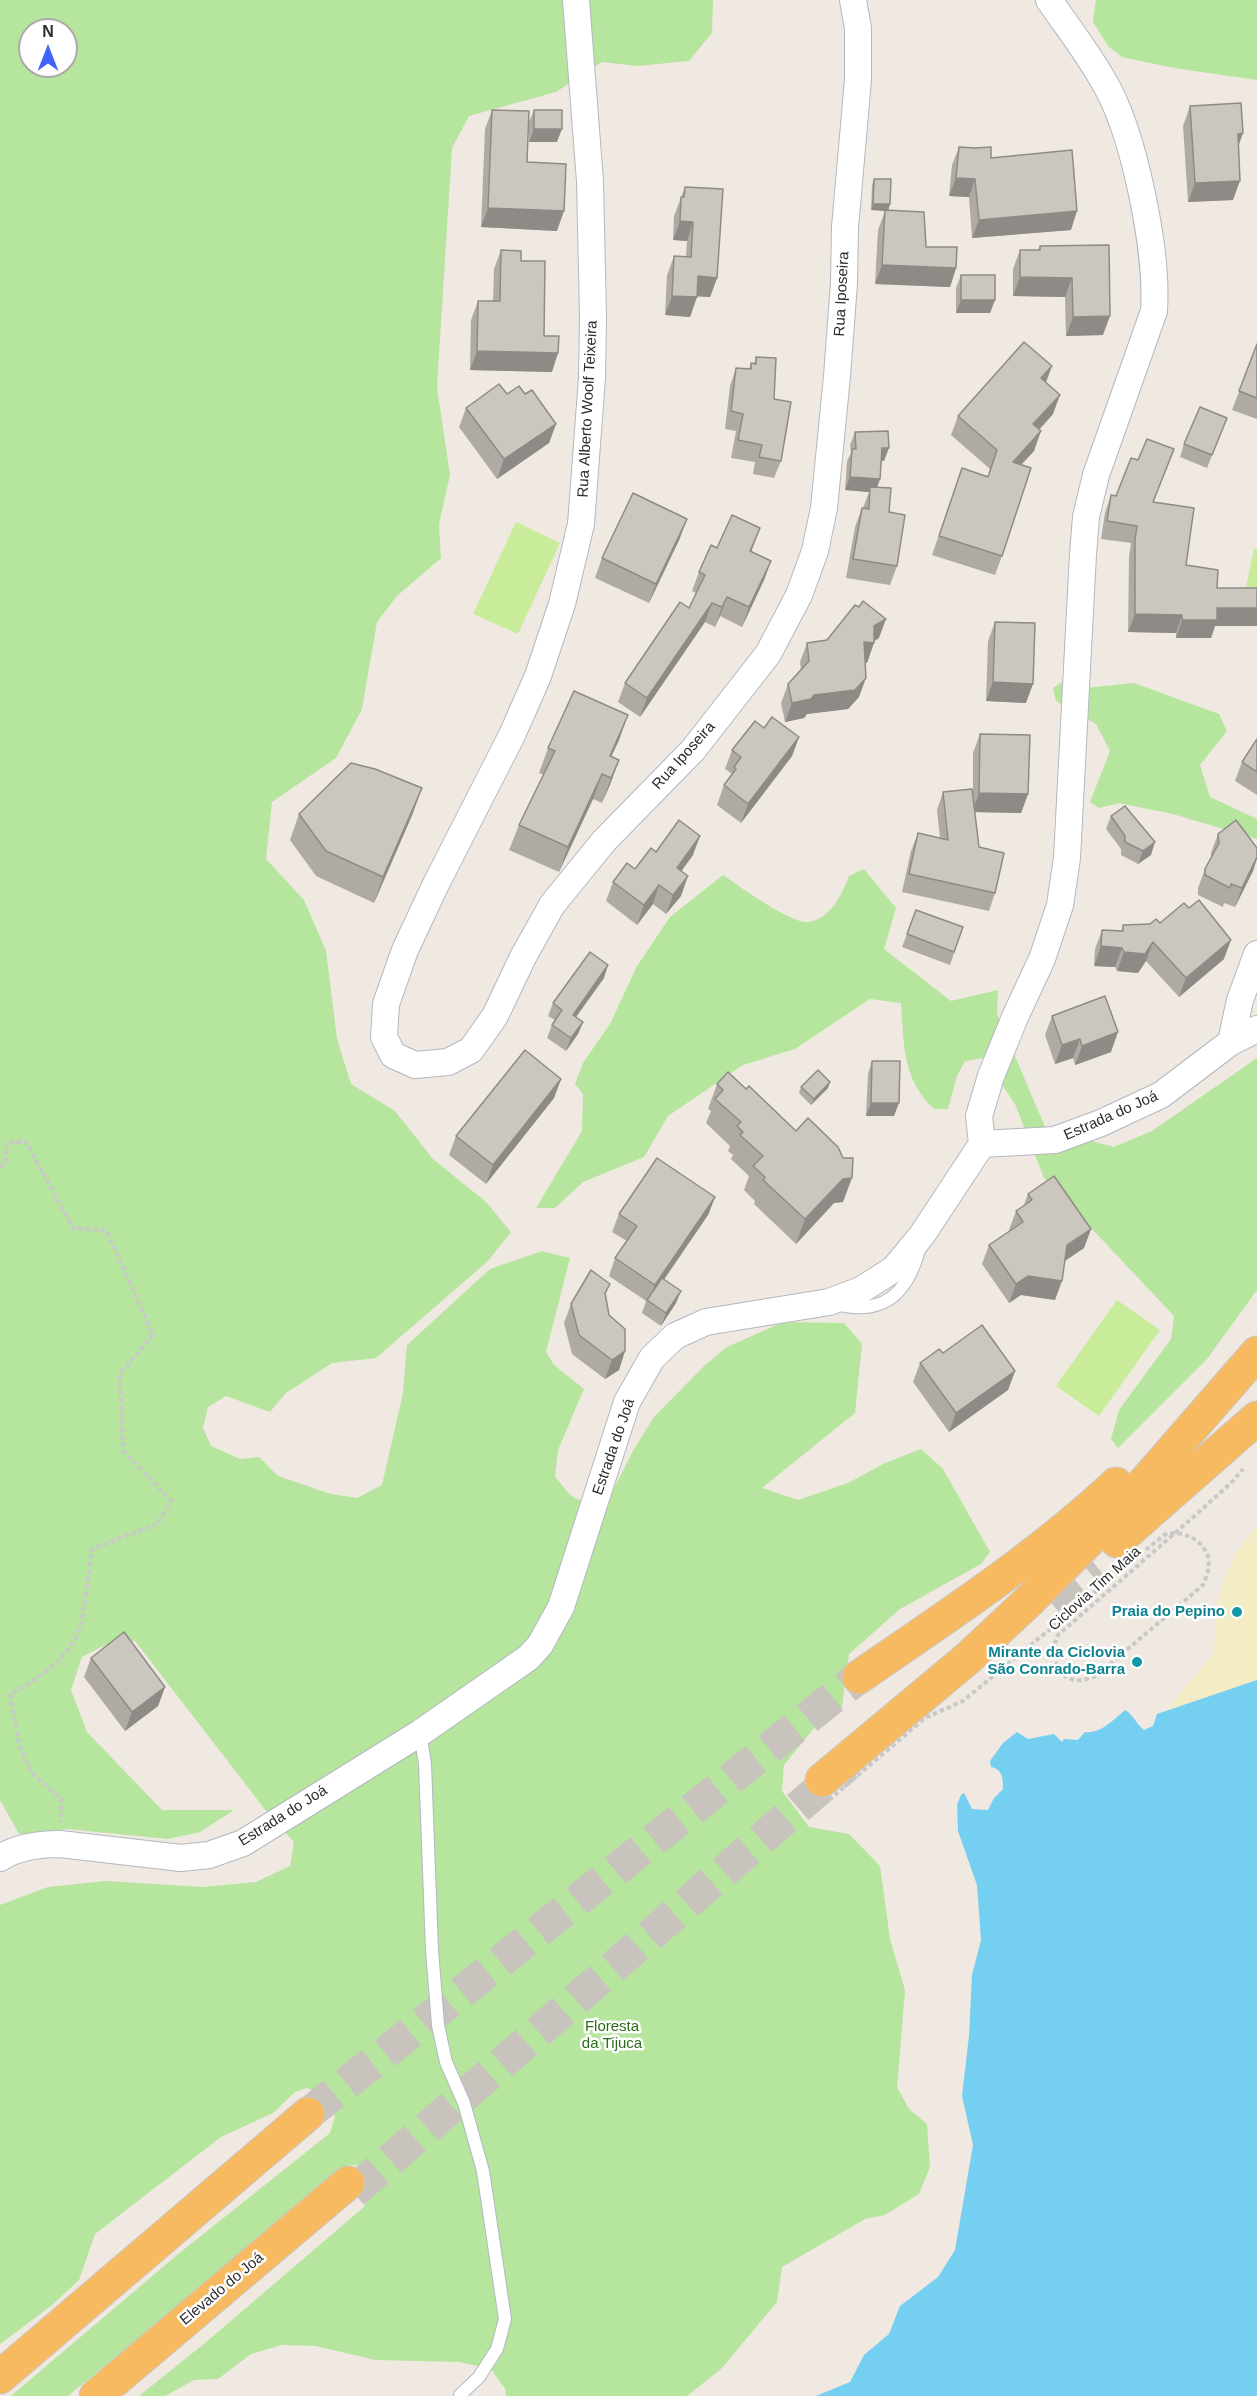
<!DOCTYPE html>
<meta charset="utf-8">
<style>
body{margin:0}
#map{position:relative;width:1257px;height:2396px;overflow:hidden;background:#efe9e1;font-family:Arial,sans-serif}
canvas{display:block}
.north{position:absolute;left:18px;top:18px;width:60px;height:60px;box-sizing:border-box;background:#fff;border:2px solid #ababab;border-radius:50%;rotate:0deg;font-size:16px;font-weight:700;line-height:24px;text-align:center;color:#2e2e2e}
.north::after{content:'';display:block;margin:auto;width:21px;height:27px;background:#4264fb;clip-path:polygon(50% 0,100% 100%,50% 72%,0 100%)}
</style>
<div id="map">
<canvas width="1257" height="2396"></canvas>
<div class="north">N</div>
</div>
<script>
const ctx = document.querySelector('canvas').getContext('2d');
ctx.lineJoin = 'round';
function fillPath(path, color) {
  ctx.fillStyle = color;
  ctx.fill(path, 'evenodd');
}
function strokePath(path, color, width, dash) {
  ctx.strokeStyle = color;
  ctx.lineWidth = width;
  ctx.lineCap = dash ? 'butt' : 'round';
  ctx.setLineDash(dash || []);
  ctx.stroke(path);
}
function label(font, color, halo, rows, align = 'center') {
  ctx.font = font + ' Arial,sans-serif';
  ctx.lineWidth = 5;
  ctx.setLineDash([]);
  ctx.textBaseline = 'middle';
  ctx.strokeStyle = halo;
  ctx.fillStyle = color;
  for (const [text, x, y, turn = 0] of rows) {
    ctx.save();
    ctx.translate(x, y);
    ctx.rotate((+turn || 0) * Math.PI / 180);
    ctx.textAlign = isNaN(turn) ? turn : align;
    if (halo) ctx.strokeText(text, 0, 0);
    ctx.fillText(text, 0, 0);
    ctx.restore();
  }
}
const green = new Path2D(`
 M0 0H713L712 33 689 61 637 66 602 62 556 92 469 116 452 148 437 387 450 475 439 524 441 558 397 596 377 622 362 709 336 758 272 802 266 859 304 900 326 951 337 1039 351 1084 395 1111 433 1159 486 1202 511 1232 488 1261 376 1358 332 1363 286 1393 270 1412 226 1396 208 1407 203 1428 211 1446 240 1459 259 1457 278 1476 331 1494 357 1498 382 1485 403 1393 407 1345 490 1269 542 1251 570 1258 546 1352 554 1365 584 1389 558 1450 555 1476C575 1503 575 1502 608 1500L634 1449 654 1417 703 1367 727 1347 783 1322 844 1323 862 1344 855 1413 762 1488 798 1500 848 1483 883 1464 921 1449 943 1469 990 1552 981 1564 900 1609 849 1654 842 1707 819 1722 784 1765 782 1791 809 1827 849 1834 880 1866 890 1939 905 1990 897 2087 909 2109 927 2124 930 2167 919 2194 885 2215 865 2219 782 2267 777 2302 721 2369 687 2396H506V2390L491 2369 459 2362 375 2360 316 2346 281 2345 251 2354 218 2379 194 2380 165 2396H139L205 2343 364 2207C373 2190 364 2180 356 2165H349L68 2396H11L177 2255 330 2133 335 2117 315 2091 307 2088 295 2092 273 2113 221 2137 95 2234 79 2280 51 2306 0 2344V1905L48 1887 106 1881 203 1887 256 1882 290 1866 294 1842 267 1812 135 1641C113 1639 101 1647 82 1657L71 1690 87 1732 162 1810H234L200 1832 168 1839 67 1829 19 1834 0 1800ZM30 30H66V66H30Z
 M1096 0H1257V80L1174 68 1122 57 1108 46 1093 22Z
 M1063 681 1084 688 1134 683 1219 714 1227 731 1200 765 1210 797 1257 819V839L1173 814 1119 803 1099 808 1090 802 1110 751 1096 724 1056 701 1053 688Z
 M864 869 896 908 884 949 951 1001 998 990 997 1014 1046 1129 1114 1147 1152 1131 1257 1058V1290L1207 1359 1118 1448 1111 1439 1119 1410 1171 1339 1174 1316 1044 1178 1015 1104 984 1058 965 1061 957 1076 948 1109H934C902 1079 904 1044 901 1003L870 999 795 1049 743 1065 668 1116 644 1157 583 1182 555 1208H536L582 1131 583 1094 575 1084 583 1063 610 1024 637 966 670 917 723 875C739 886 791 924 808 922 831 919 842 894 849 876Z`);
const sand = new Path2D(`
 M1257 1526V1680L1167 1710 1214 1653 1217 1603 1225 1576 1236 1553Z`);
const pitch = new Path2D(`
 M516 522 560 543 518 634 473 614Z
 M1254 549H1257V589L1246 587Z
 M1117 1300 1160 1330 1099 1416 1056 1386Z`);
const water = new Path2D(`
 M1257 1680V2396H816L850 2382 864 2355 889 2334 900 2306 938 2277 955 2250 973 2145 962 2096 969 2036 972 1975 981 1940 977 1885 958 1831 957 1805 961 1795 964 1793 972 1809 988 1810 994 1798 1003 1789C1003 1778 1003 1770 991 1767L990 1761 1003 1743 1017 1732 1028 1739 1054 1734 1062 1742 1064 1739 1078 1740 1085 1732C1101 1734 1114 1719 1125 1710 1134 1715 1136 1724 1144 1730L1153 1726 1157 1714Z`);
const trunkTunnel = new Path2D(`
 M1048 1599 1093 1562
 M308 2114 859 1677
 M353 2192 847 1765`);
const path = new Path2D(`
 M0 1167 5 1164 7 1142H26L73 1228 107 1231 153 1335 120 1374 123 1451 171 1501 157 1524 92 1549C89 1569 84 1626 74 1641 59 1666 34 1680 10 1695L19 1744 31 1772 61 1799V1822
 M1096 1676C1092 1677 1086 1680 1082 1680 1057 1683 1048 1653 1058 1635L1190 1520 1231 1483 1243 1469`);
const service = new Path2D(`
 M836 1304C882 1316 907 1295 919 1250
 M420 1733 425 1764 432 1950 438 2025 446 2062 464 2103 483 2171 505 2319 497 2349 479 2377 460 2395`);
const minor = new Path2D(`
 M576 0 590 181 593 317 592 378 581 524 562 604 538 676 512 735 436 884 405 950 386 1004 384 1037 393 1055 415 1065 448 1062 471 1050 495 1016 523 957 552 905 604 841 693 750 768 654 799 595 815 551 824 508 837 376 844 283 845 227 858 80V28L853 0
 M1231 1042 1240 1000 1257 954
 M982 1144 979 1116 991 1076 1015 1017 1042 959 1060 905 1067 858 1083 554 1086 517 1096 475 1154 311C1158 251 1134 131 1103 80 1087 52 1067 26 1049 0
 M0 1858C17 1847 40 1844 60 1844L181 1858 209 1855 243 1843 420 1733 528 1658 540 1645 561 1607 627 1402 652 1358 675 1336 706 1322 829 1302 861 1290 894 1269 922 1235 982 1144 1055 1140 1101 1123 1161 1095 1231 1042 1257 1029`);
const trunk = new Path2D(`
 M1117 1541 1257 1418
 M859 1677C947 1616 1038 1557 1116 1484
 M822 1780 967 1659 1031 1599 1129 1500 1257 1353
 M0 2377 308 2114
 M96 2396 348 2183`);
const pathBridge = new Path2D(`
 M829 1800 925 1718 963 1701 1164 1535C1181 1529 1203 1539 1208 1557 1210 1566 1207 1577 1203 1585L1096 1676`);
const wall = new Path2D(`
 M1190 106 1239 146 1233 200 1188 202 1183 126Z
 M492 110 529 122 534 110 557 142H529V124L527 162 557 231 481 227 485 129Z
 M959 147 991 158 1071 230 972 238 969 197 949 196 952 165Z
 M874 179 890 204 888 211 926 247 956 268 950 287 875 284 878 230 885 211 871 210 872 185Z
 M685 187 717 278 710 297 697 296 690 317 665 315 667 275 674 256H686L687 241 673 240 674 216Z
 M1109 245 1103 335 1066 336 1065 297 1013 296V269L1020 250H1038L1040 246Z
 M501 250 521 261 544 336 552 372 470 370 471 320 478 301H493L494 269Z
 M961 275 995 300 990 313H956V288Z
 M1257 344V419L1232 410Z
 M756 357 774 399 781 461 774 478 753 474 755 462 731 458 736 431 725 429 730 386 736 368 749 369 751 363H754Z
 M1046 382 1053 414 1039 430 1034 451 1021 465 1002 556 995 575 932 555 962 468 988 476 990 469 951 435 958 416Z
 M507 394H525L556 424 549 443 497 479 459 427 466 408Z
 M1227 418 1207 468 1180 457 1184 444Z
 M855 432 884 461H881L880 479 877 488 889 512 897 566 890 585 846 578 855 527 862 508H863L869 492 845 490 847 461 851 453 850 445Z
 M1138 460 1154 502 1186 565 1217 588H1257V626H1215L1211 638H1176V633L1128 632 1129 557 1131 543 1101 539 1105 513 1111 495 1116 496Z
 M680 538 649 603 595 578 602 558Z
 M753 547 751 552 771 561 764 580 742 627 720 616 715 627 705 622 640 717 618 702 625 683 689 608 696 593 692 591 699 572 717 548Z
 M995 622 1026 703 986 701 988 641Z
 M879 638 874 641 867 663 865 662 859 697 848 709 807 714 804 718 785 722 781 703 788 684 801 670 800 662 807 643Z
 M764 728 799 737 792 756 741 823 717 805 724 785 732 774 725 769 732 750Z
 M980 734 1028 794 1021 813 975 812 979 847 995 893 989 911 902 892 911 851 918 833 940 838 937 810 943 792 973 794V753Z
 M1257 739V795L1235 781 1242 762Z
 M619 740 611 757 619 760 602 803 593 799 559 872 509 850 519 825 544 775 539 773 548 748Z
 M413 813 374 903 316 876 290 840 299 814Z
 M1111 816 1151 855 1138 864 1121 855V849L1106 829Z
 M1218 834 1257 848V859L1253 871 1235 907 1224 903 1223 907 1198 895V888L1205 869 1211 857V853Z
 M656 852 693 855 681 871V896L666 914 653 904 637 925 606 901 613 882 635 869Z
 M1189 908 1224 959 1179 997 1146 961 1138 973 1117 971 1115 967 1094 966 1095 949 1102 930 1121 931 1123 925 1160 923Z
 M963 927 950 965 902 947 907 934Z
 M604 978 576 1017 583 1022 578 1034 566 1051 547 1038 552 1025 555 1020 548 1016 553 1003Z
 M1052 1016 1111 1052 1075 1065 1073 1058 1055 1064 1045 1035Z
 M872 1061 894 1116H866L868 1074Z
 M561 1079 554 1098 486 1184 449 1155 456 1136Z
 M717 1084 843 1202 834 1203 796 1244 754 1204 755 1201 744 1190 749 1176 731 1159 733 1155 728 1151 730 1146 706 1123 711 1111 708 1109Z
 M801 1087 828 1088 811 1105 799 1093Z
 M1028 1194 1091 1229 1084 1248 1065 1261 1055 1300 1021 1295 1009 1303 982 1264 989 1245 1010 1231 1009 1230 1016 1211 1024 1205Z
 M715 1197 708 1215 664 1280 676 1303 661 1326 642 1313 646 1301 609 1276 615 1258 627 1241 612 1232 619 1214Z
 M610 1284 605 1296 609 1315 625 1351 619 1370 605 1379 572 1354 564 1323 571 1304Z
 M943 1353 1015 1371 1008 1390 949 1432 913 1382 920 1363Z
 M91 1658 165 1687 158 1706 125 1731 84 1677Z`);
const shadedWall = new Path2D(`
 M534 129H562L557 142H529Z
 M1243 133 1236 153 1238 134Z
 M956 178 975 179 969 197 949 196Z
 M1240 181 1233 200 1188 202 1195 183Z
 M873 204H890L888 211 871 210Z
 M488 208 564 211 557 231 481 227Z
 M1077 211 1071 230 972 238 979 220Z
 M680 221 693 222 687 241 673 240Z
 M882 265 956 268 950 287 875 284Z
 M698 276 717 278 710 297 691 296Z
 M1020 277 1072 278 1065 297 1013 296Z
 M672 296 697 297 690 317 665 315Z
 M961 300H995L990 313H956Z
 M1110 316 1103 335 1066 336 1073 317Z
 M477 351 558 353 552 372 470 370Z
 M1052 366 1045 385 1041 378Z
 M1060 395 1053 414 1026 444 1033 424Z
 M556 424 549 443 497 479 504 459Z
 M1041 431 1034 451 1006 481 1013 462Z
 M882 448H889L884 461H878Z
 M850 477 880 479 875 492 870 487 869 492 845 490Z
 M687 519 680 538 649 603 656 584Z
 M760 528 753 547 743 570 750 551Z
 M771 561 764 580 742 627 749 607Z
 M727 597 720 616 715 627 722 607Z
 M712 603 705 622 640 717 647 698Z
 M1217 608H1257V626H1215L1211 638H1176L1182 620Z
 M1135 614 1182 615 1176 633 1128 632Z
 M886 619 879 638 871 643H874L867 663 857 661 864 642 874 626Z
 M866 678 859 697 848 709 807 714 804 718 785 722 792 703Z
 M993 682 1033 684 1026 703 986 701Z
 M628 715 619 740 603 774 610 756Z
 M799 737 792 756 741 823 748 804Z
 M619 760 610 785 602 803 611 778Z
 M602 774 593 799 559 872 568 847Z
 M422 788 413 813 374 903 383 877Z
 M979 793 1028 794 1021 813 972 812Z
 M700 836 693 855 670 887 677 868Z
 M1155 842 1151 855 1138 864 1143 851Z
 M1257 857 1253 871 1235 907 1242 888Z
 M688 876 681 896 666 914 673 895Z
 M659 885 653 904 637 925 644 905Z
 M1231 940 1224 959 1179 997 1186 978Z
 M1153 942 1146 961 1138 973 1117 971 1124 952Z
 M1101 946 1122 948 1115 967 1094 966Z
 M608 965 604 978 568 1028 573 1015Z
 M583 1022 578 1034 566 1051 571 1038Z
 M1118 1032 1111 1052 1075 1065 1082 1046Z
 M1080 1039 1073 1058 1055 1064 1062 1045Z
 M561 1079 554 1098 486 1184 493 1165Z
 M830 1082 828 1088 811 1105 814 1099Z
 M871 1103H899L894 1116H866Z
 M852 1178 843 1202 834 1203 796 1244 805 1219 843 1179Z
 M715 1197 708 1215 648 1302 655 1285Z
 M1091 1229 1084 1248 1060 1264 1067 1245Z
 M1028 1276 1062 1281 1055 1300 1021 1295 1009 1303 1016 1284Z
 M681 1291 676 1303 661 1326 666 1313Z
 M625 1351 619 1370 605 1379 612 1360Z
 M1015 1371 1008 1390 949 1432 956 1413Z
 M165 1687 158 1706 125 1731 132 1712Z`);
const building = new Path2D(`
 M1241 103 1243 133 1238 134 1240 181 1195 183 1190 106Z
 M492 110 529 111 527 162 566 164 564 211 488 208Z
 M534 110H562V129H534Z
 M959 147 975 148 991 147V158L1072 150 1077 211 979 220 975 179 956 178Z
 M874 179H891L890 204H873Z
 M685 187 723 189 717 278 698 276 697 297 672 296 674 256 691 257 693 222 680 221 681 197H684Z
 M885 210 924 212 926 247H957L956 268 882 265Z
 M1109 245 1110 316 1073 317 1072 278 1020 277V250H1040V246Z
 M501 250 521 251V261H545L544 336H559L558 353 477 351 478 301H500Z
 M961 275H995V300H961Z
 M1024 342 1052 366 1041 378 1060 395 1033 424 1041 431 1013 462 1031 468 1002 556 939 536 962 468 988 477 997 450 958 416Z
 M1257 344V398L1239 391Z
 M756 357 776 358 774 399 791 402 781 461 759 457 762 445 738 440 743 414 731 411 736 368 751 369V363L756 364Z
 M499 384 507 394 519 386 525 394 532 390 556 424 504 459 466 408Z
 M1200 407 1227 418 1212 455 1184 444Z
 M888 431 889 448H882L880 479 850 477 852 449H856L855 432Z
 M1147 439 1174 449 1153 502 1194 508 1186 565 1218 570 1217 588H1257V608H1217V620H1182V615L1135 614V539L1137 526 1107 521 1111 495 1116 496 1131 458 1138 460Z
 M870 487 891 488 889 512 905 515 897 566 853 559 862 508 869 509Z
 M633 493 687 519 656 584 602 558Z
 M732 515 760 528 750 551 771 561 749 607 727 597 722 607 712 603 647 698 625 683 680 602 689 608 705 575 699 572 711 545 717 548Z
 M863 601 886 619 874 626V643L864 642 866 678 855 690 814 695 811 699 792 703 788 684 809 661 807 643 827 640 855 605 859 607Z
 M995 622 1035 623 1033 684 993 682Z
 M574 691 628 715 610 756 619 760 611 778 602 774 568 847 519 825 555 751 548 748Z
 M772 717 799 737 748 804 724 785 736 769 734 767 741 757 732 750 755 721 764 728Z
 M980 734 1030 735 1028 794 979 793Z
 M1257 739V772L1242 762Z
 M351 763 375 769 422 788 383 877 326 851 299 814Z
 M972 789 979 847 1004 853 995 893 909 874 918 833 948 840 943 792Z
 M1125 806 1155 842 1143 851 1125 842V836L1111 816Z
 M679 820 700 836 677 868 688 876 673 895 659 885 644 905 613 882 627 863 635 869 651 848 656 852Z
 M1236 820 1257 848V857L1242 888 1231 884 1230 888 1205 875V869L1219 843 1218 834Z
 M1199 900 1231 940 1186 978 1153 942 1145 954 1124 952 1122 948 1101 946 1102 930 1123 931V925L1150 924 1156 919 1160 923 1184 903 1189 908Z
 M916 910 963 927 954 952 907 934Z
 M590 952 608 965 573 1015 583 1022 571 1038 552 1025 562 1010 553 1003Z
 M1105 996 1118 1032 1082 1046 1080 1039 1062 1045 1052 1016Z
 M525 1050 561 1079 493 1165 456 1136Z
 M872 1061H900L899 1103H871Z
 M818 1070 830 1082 814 1099 801 1087Z
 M728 1072 746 1089 749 1086 796 1131 808 1118 838 1147 843 1158H853L852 1178 843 1179 805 1219 763 1180 765 1177 753 1166 763 1156 740 1135 743 1132 737 1126 741 1122 715 1099 723 1090 717 1084Z
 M657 1158 715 1197 655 1285 615 1258 637 1226 619 1214Z
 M1054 1176 1091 1229 1067 1245 1062 1281 1028 1276 1016 1284 989 1245 1023 1222 1016 1211 1032 1200 1028 1194Z
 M591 1270 610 1284 605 1293 609 1315 625 1329V1351L612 1360 579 1335 571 1304Z
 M662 1278 681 1291 666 1313 647 1300Z
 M982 1325 1015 1371 956 1413 920 1363 939 1349 943 1353Z
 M124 1632 165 1687 132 1712 91 1658Z`);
const markers = [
 [1237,1612,6,"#0f9aa8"],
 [1137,1662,6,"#0f9aa8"]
];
const streetNames = [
 ["Rua Iposeira",842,294,-87],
 ["Rua Alberto Woolf Teixeira",588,409,-87],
 ["Rua Iposeira",684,756,-48],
 ["Estrada do Joá",1111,1116,-24],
 ["Estrada do Joá",614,1447,-71],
 ["Ciclovia Tim Maia",1095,1589,-42],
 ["Estrada do Joá",283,1816,-32],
 ["Elevado do Joá",222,2289,-40]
];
const cultureNames = [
 ["Praia do Pepino",1225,1612],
 ["Mirante da Ciclovia",1125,1653],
 ["São Conrado-Barra",1125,1670]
];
const parkNames = [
 ["Floresta",612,2027],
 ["da Tijuca",612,2044]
];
fillPath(green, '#b6e59e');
fillPath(sand, '#f3ecc5');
fillPath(pitch, '#c9ec9a');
fillPath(water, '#75cff0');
strokePath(trunkTunnel, '#c8c4bd', 33, [33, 16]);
strokePath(service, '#b4b7c1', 14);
strokePath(minor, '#b4b7c1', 28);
strokePath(trunk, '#c9c9c9', 35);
strokePath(path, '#c9c9c9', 4, [4.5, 3]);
strokePath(service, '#fff', 12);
strokePath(minor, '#fff', 26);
strokePath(trunk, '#f8ba60', 33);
strokePath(pathBridge, '#c9c9c9', 4, [4.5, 3]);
fillPath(wall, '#afaba4');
fillPath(shadedWall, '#8e8b86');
fillPath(building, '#cbc7bf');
strokePath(building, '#8e8b86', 1.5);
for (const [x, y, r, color] of markers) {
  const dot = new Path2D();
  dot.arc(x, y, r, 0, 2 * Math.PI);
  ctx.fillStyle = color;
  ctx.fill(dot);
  strokePath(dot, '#fff', 2);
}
label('15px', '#2e2e2e', '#fff', streetNames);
label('bold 15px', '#0d838f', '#fff', cultureNames, 'right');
label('15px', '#2c6e1b', '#fff', parkNames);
</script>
